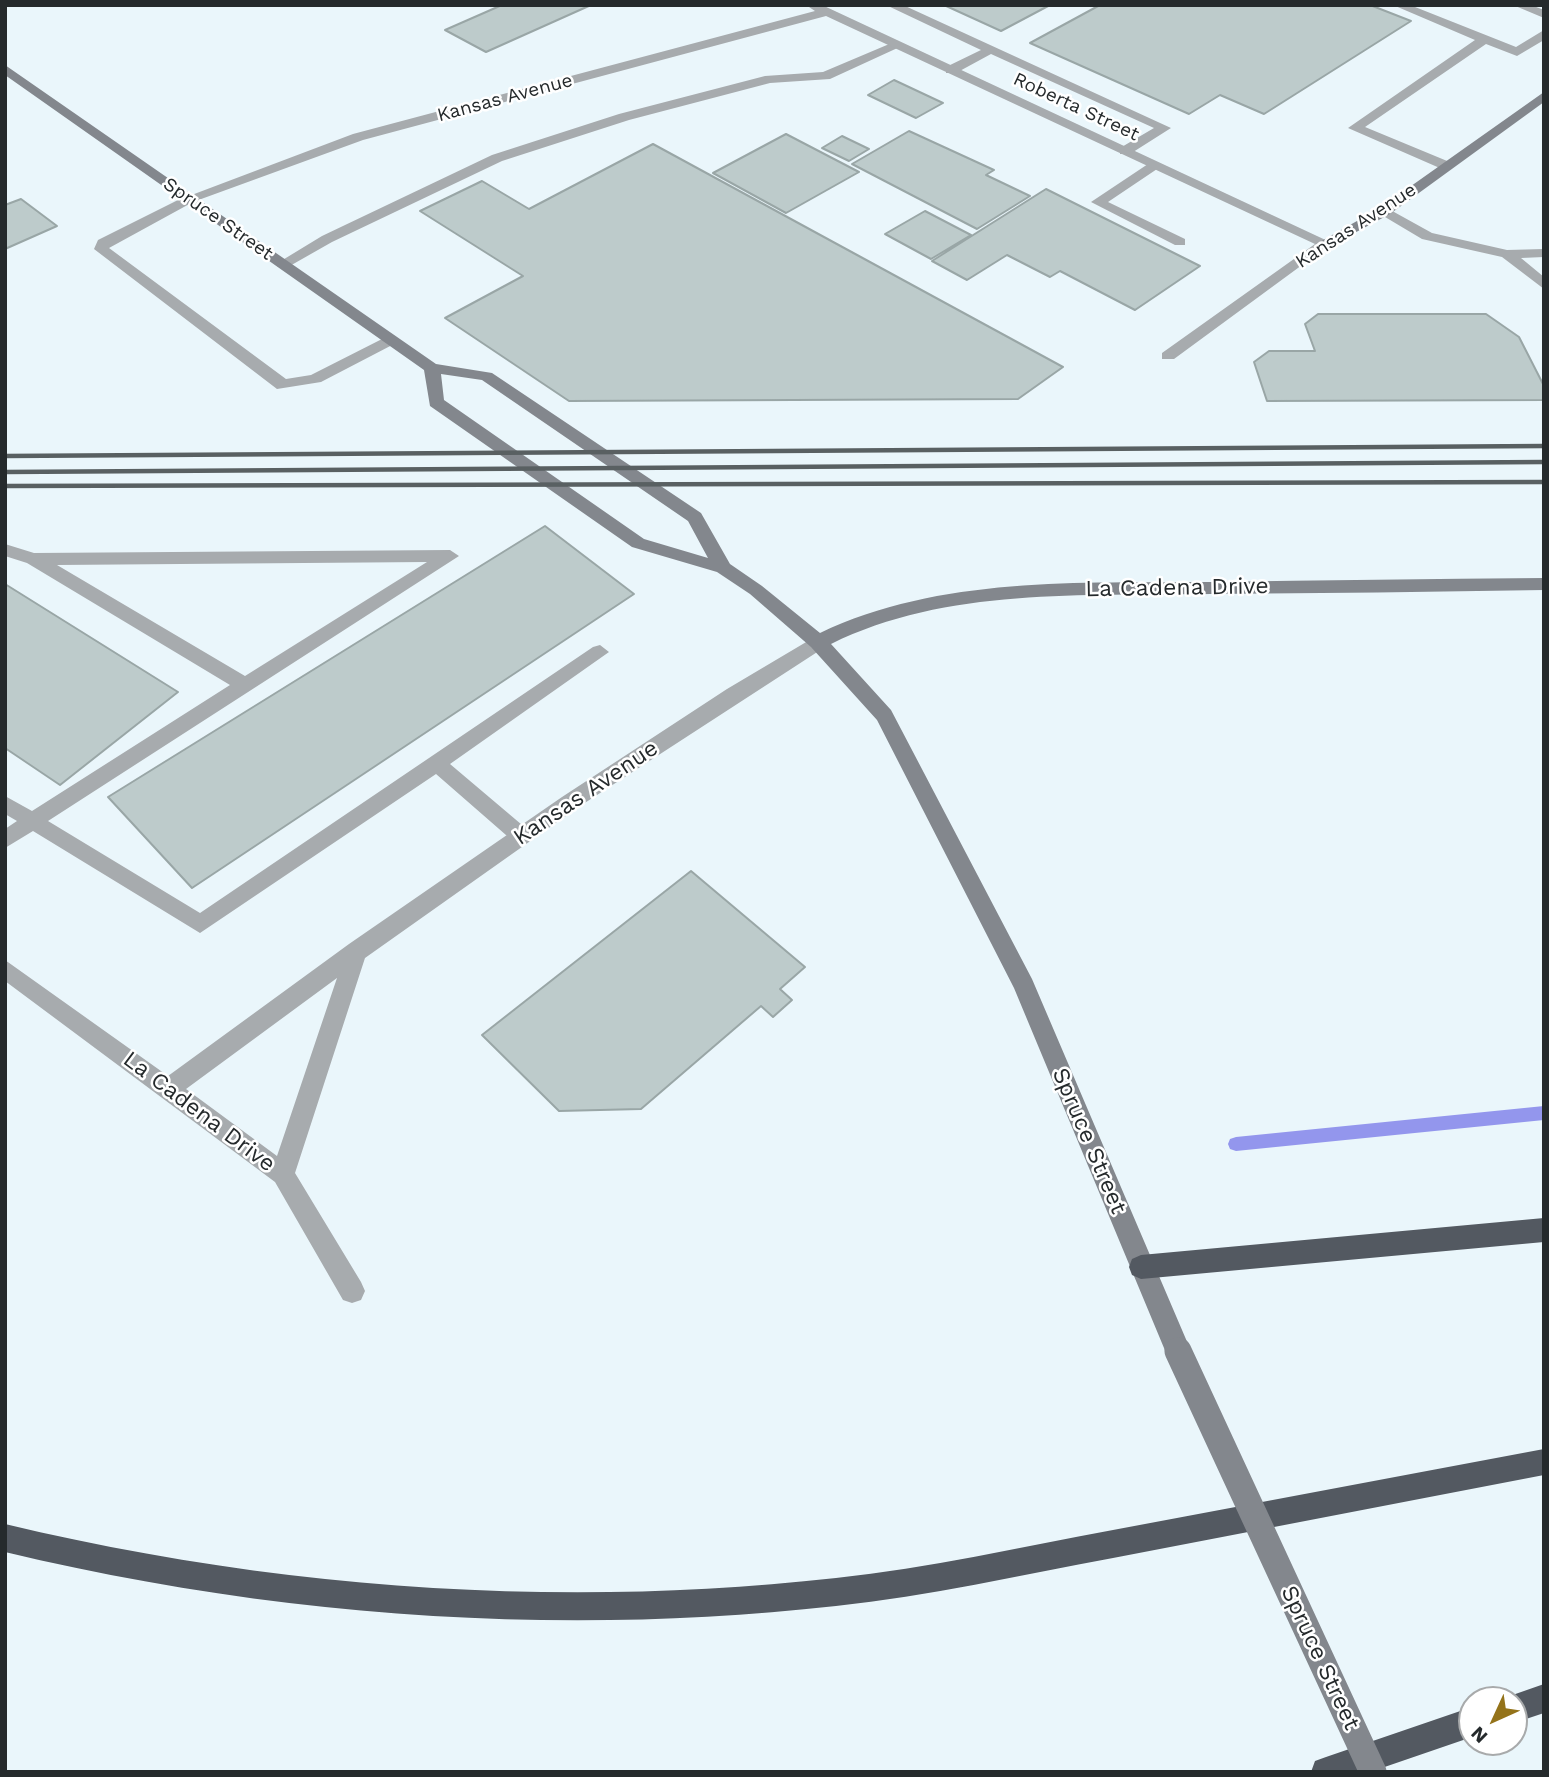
<!DOCTYPE html>
<style>
body{margin:0}
#map{position:relative;width:1549px;height:1777px;overflow:hidden;background:#eaf6fb;font-family:"Work Sans",sans-serif}
canvas{display:block}
.frame{position:absolute;inset:0;border:7px solid #252a2c;pointer-events:none}
.north{position:absolute;left:1458px;top:1686px;width:70px;height:70px;box-sizing:border-box;background:#fff;border:2px solid #a8aaab;border-radius:50%;rotate:225deg;font-size:19px;font-weight:700;line-height:28px;text-align:center;color:#252a2c}
.north::after{content:'';display:block;margin:auto;width:24px;height:32px;background:#94731a;clip-path:polygon(50% 0,100% 100%,50% 72%,0 100%)}
</style>
<div id="map">
<canvas width="1549" height="1777"></canvas>
<div class="frame"></div>
<div class="north">N</div>
</div>
<script>
const ctx = document.querySelector('canvas').getContext('2d');
ctx.lineJoin = 'round';
function fillPath(path, color) {
  ctx.fillStyle = color;
  ctx.fill(path, 'evenodd');
}
function strokePath(path, color, width, dash) {
  ctx.strokeStyle = color;
  ctx.lineWidth = width;
  ctx.lineCap = dash ? 'butt' : 'round';
  ctx.setLineDash(dash || []);
  ctx.stroke(path);
}
function label(font, color, halo, rows, align = 'center') {
  ctx.font = font + ' "Work Sans",sans-serif';
  ctx.lineWidth = 5;
  ctx.setLineDash([]);
  ctx.textBaseline = 'middle';
  ctx.strokeStyle = halo;
  ctx.fillStyle = color;
  for (const [text, x, y, turn = 0] of rows) {
    ctx.save();
    ctx.translate(x, y);
    ctx.rotate((+turn || 0) * Math.PI / 180);
    ctx.textAlign = isNaN(turn) ? turn : align;
    if (halo) ctx.strokeText(text, 0, 0);
    ctx.fillText(text, 0, 0);
    ctx.restore();
  }
}
const stream = new Path2D(`
 M1544 1106V1120L1236 1151 1230 1149 1228 1144 1230 1139 1236 1137Z`);
const building = new Path2D(`
 M502 5H591L486 52 445 30Z
 M944 5H1050L1001 31Z
 M1100 5H1370L1411 21 1264 114 1220 95 1189 114 1030 43Z
 M894 80 943 103 916 118 868 95Z
 M909 131 994 170 986 175 1030 196 977 229 852 164Z
 M786 134 859 172 786 213 713 173Z
 M842 136 869 149 849 161 822 148Z
 M653 144 1063 367 1018 399 569 401 445 318 523 276 420 211 482 181 529 209Z
 M1046 189 1200 266 1135 310 1060 271 1050 277 1007 255 967 280 932 261Z
 M21 199 57 226 5 249V205Z
 M925 211 971 235 931 259 885 234Z
 M1318 314H1486L1519 337 1544 386V400L1267 401 1254 362 1269 351H1315L1305 324Z
 M545 526 634 594 192 888 108 797Z
 M5 584 178 692 60 785 5 748Z
 M691 871 805 967 780 989 792 1000 773 1017 761 1006 641 1109 559 1111 482 1035Z`);
const lane = new Path2D(`
 M886 5H903L1171 128 1130 154H1120V148L1154 128 991 54 956 73H946V67L981 50Z
 M1393 5H1410L1516 47 1544 30V40L1517 56 1486 44 1365 127 1452 163V169H1442L1348 128 1475 40Z
 M1513 5H1531L1544 10V18Z
 M894 42 904 45 830 79 770 83 629 120 502 161 332 242 288 267H278L276 264 322 236 492 155 619 114 765 76 823 72Z
 M1151 162 1163 165 1108 202 1185 239V245H1175L1091 202Z
 M188 195 193 196V202L109 248 286 379 311 375 386 337H396V343L321 382 277 389 94 249 98 240Z
 M1385 207 1432 233 1507 250 1544 249V257L1521 258 1544 277V289L1502 257 1422 239 1380 214V208Z
 M5 544 34 553 450 550 459 556 48 821 200 913 593 647 600 645 609 652 450 764 528 830 531 836 528 842H514L436 774 200 933 33 831 5 848V829L17 821 5 814V796L32 811 230 685 27 563 5 556ZM427 562 245 676 57 565Z`);
const street = new Path2D(`
 M806 5H822L1332 243 1174 359H1162V353L1315 244 826 16 363 140 193 202 181 199 353 134 815 11Z
 M818 635 825 637 827 642 825 647 577 808 365 958 295 1173 361 1282 365 1291 361 1300 352 1303 343 1300 275 1182 5 981V960L168 1076 349 944 562 797 727 689ZM337 978 277 1156 186 1089Z`);
const secondary = new Path2D(`
 M5 65 436 364 492 373 701 513 730 564 762 586 820 633C939 576 1080 583 1210 582 1321 580 1432 579 1544 578V590C1433 592 1321 593 1210 594 1084 596 946 587 831 644L891 710 1032 979 1191 1351 1187 1360 1178 1364 1169 1360 1014 988 877 720 811 647 750 594 717 572 632 547 430 406 424 370 5 75ZM441 374 482 380 688 521 708 558 644 539 444 400Z
 M1544 92V102L1390 214 1330 246 1325 247 1318 243 1380 208Z`);
const highway = new Path2D(`
 M1544 1218V1242L1141 1279 1132 1275 1129 1267 1132 1259 1141 1255Z
 M1544 1449V1475C1400 1503 1257 1530 1113 1558 1021 1575 929 1596 836 1606 559 1637 276 1617 5 1552V1524C276 1589 559 1609 836 1578 929 1568 1021 1547 1113 1530 1257 1503 1400 1476 1544 1449Z
 M1544 1684V1713L1514 1723V1700H1503L1504 1698Z
 M1472 1707V1737L1370 1772H1311L1315 1761 1326 1757Z`);
const rail = new Path2D(`
 M5 456 1544 446
 M5 472 1544 462
 M5 486 1544 482`);
const secondaryBridge = new Path2D(`
 M1178 1351 1373 1772`);
const farStreetnames = [
 ["Kansas Avenue",505,98,-15],
 ["Roberta Street",1076,107,25],
 ["Spruce Street",218,219,35],
 ["Kansas Avenue",1356,226,-33]
];
const streetNames = [
 ["La Cadena Drive",1177,588,-1],
 ["Kansas Avenue",586,793,-34],
 ["La Cadena Drive",199,1112,37],
 ["Spruce Street",1089,1141,67],
 ["Spruce Street",1320,1658,65]
];
fillPath(stream, '#9396ed');
fillPath(building, '#bdcbcb');
strokePath(building, '#99a6a6', 2);
fillPath(lane, '#a7abae');
fillPath(street, '#a7abae');
fillPath(secondary, '#83878d');
fillPath(highway, '#535961');
strokePath(rail, '#596062', 4.5);
strokePath(secondaryBridge, '#83878d', 27);
label('19px', '#252a2c', '#fff', farStreetnames);
label('23px', '#252a2c', '#fff', streetNames);
</script>
